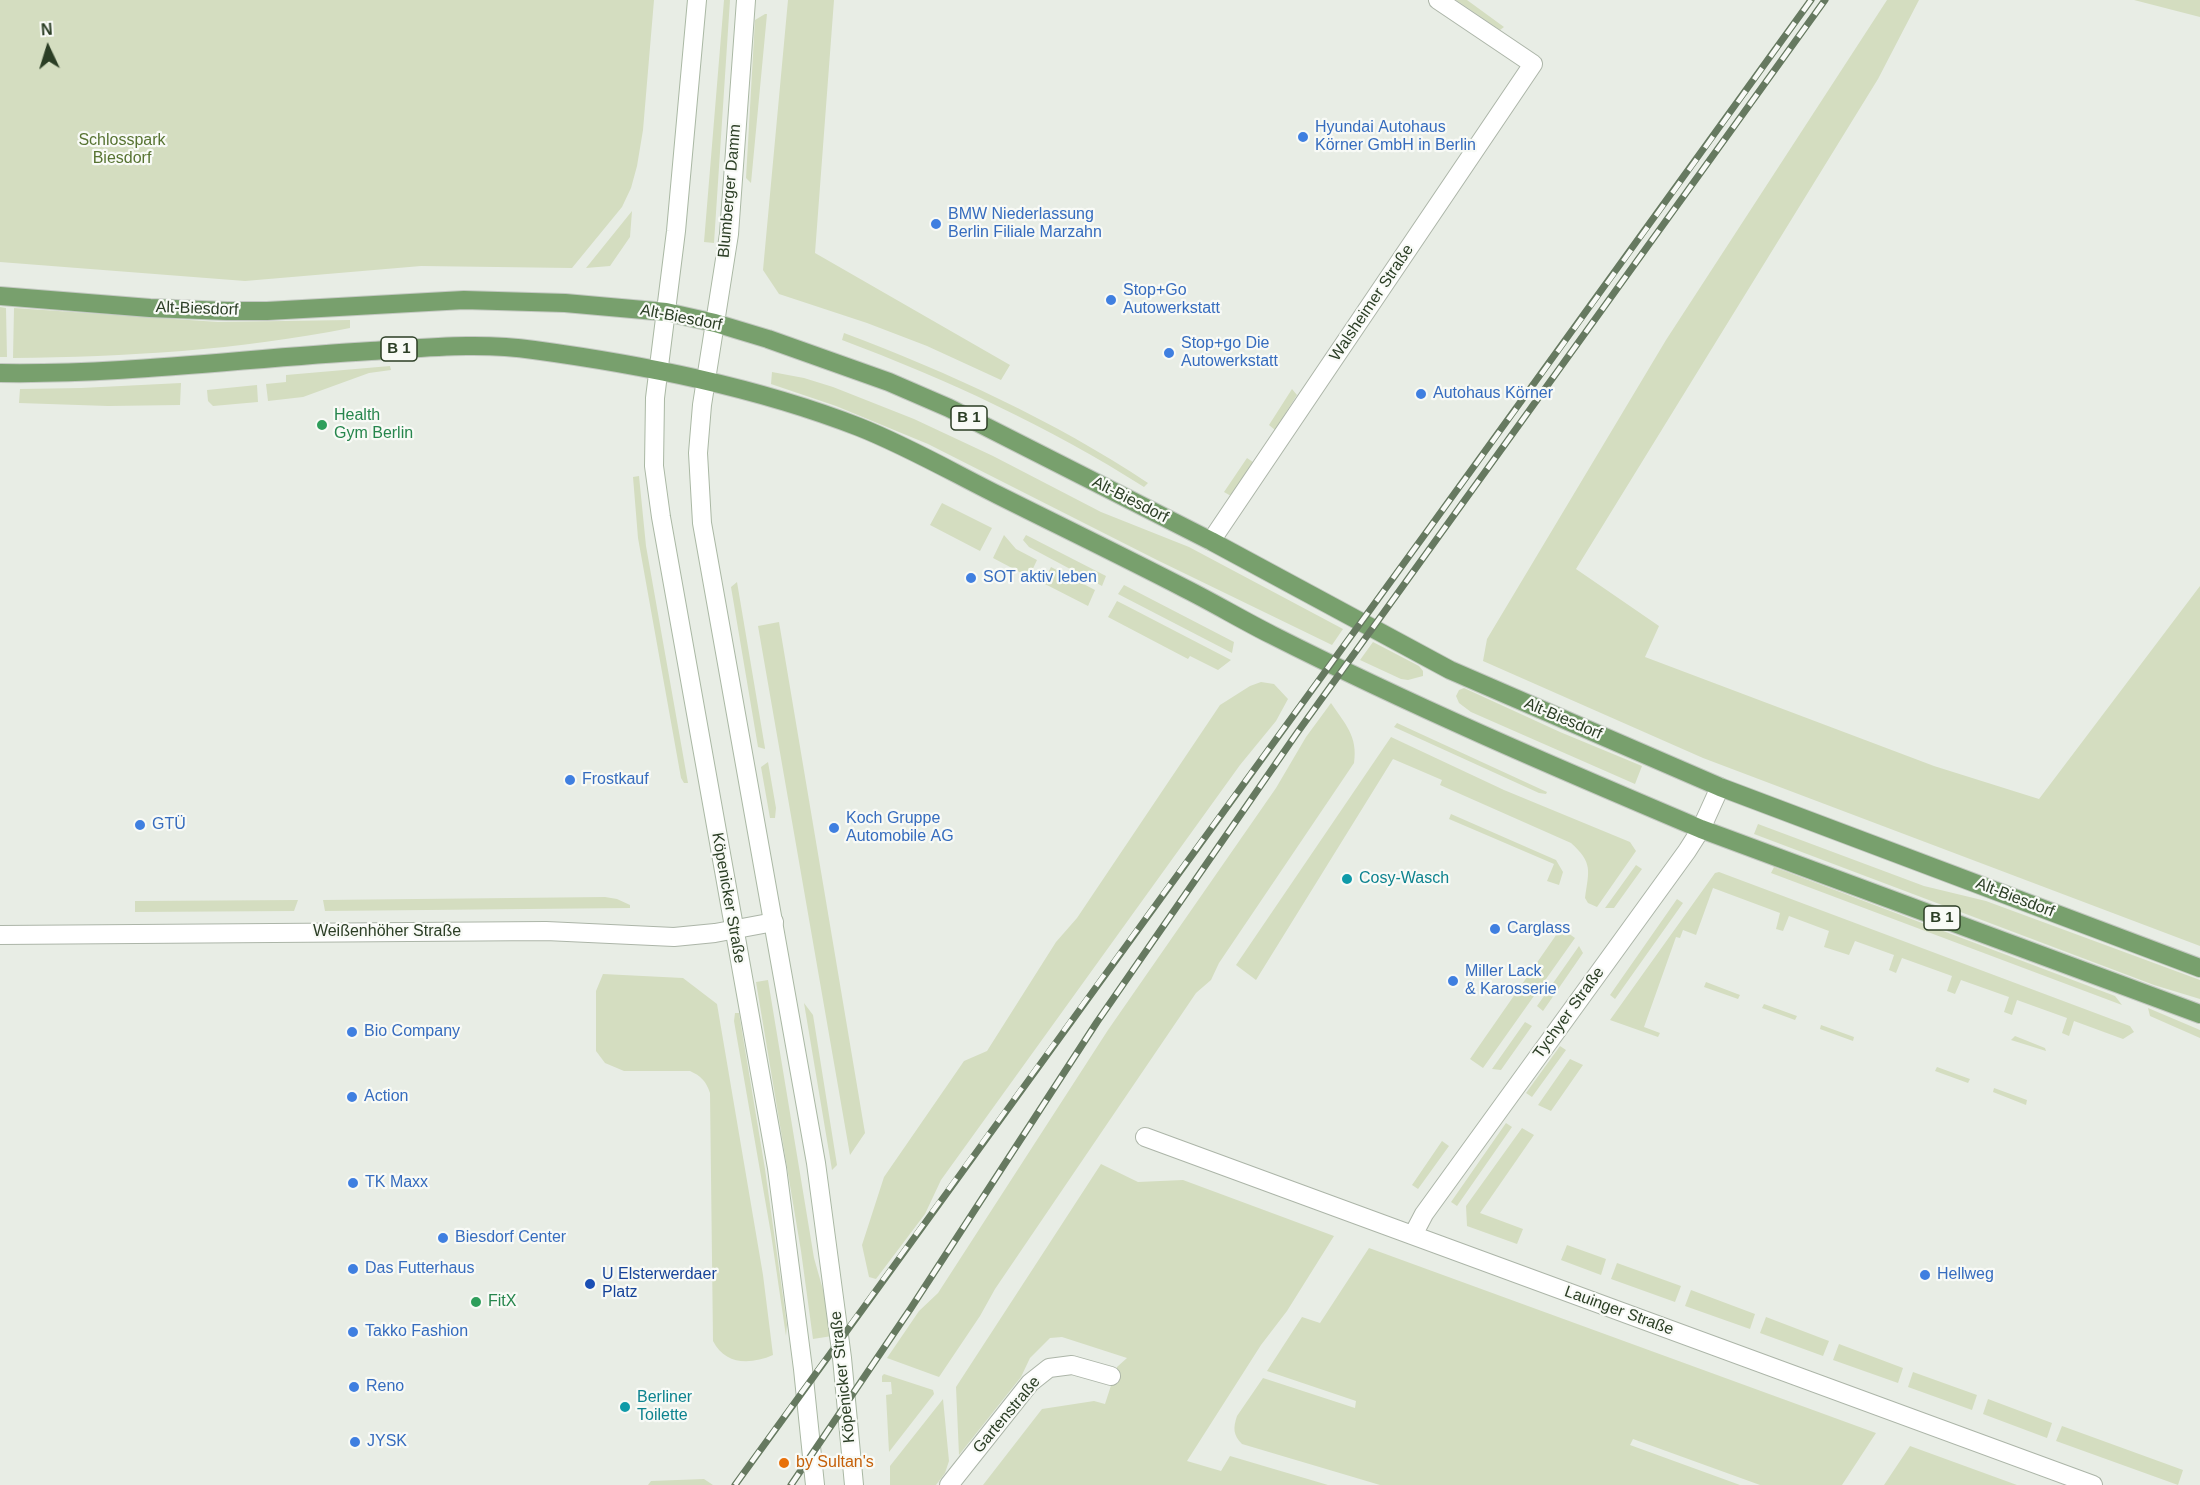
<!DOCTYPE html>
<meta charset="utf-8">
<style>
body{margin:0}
#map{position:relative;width:2200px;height:1485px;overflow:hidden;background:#e8ede5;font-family:Arial,sans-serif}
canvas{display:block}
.north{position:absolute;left:18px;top:18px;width:60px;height:60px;-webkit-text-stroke:4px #f8faf6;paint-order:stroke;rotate:356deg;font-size:16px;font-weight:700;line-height:24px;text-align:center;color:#2b3e25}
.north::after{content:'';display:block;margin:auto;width:21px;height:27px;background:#2b3e25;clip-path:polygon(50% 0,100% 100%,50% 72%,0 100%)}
</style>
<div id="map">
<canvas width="2200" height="1485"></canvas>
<div class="north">N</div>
</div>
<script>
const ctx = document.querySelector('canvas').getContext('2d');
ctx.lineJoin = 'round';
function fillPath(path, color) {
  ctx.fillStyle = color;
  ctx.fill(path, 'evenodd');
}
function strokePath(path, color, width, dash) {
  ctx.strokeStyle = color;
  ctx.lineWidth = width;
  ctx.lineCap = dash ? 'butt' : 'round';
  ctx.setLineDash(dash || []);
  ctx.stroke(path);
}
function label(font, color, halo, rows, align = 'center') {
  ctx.font = font + ' Arial,sans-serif';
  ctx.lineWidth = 4.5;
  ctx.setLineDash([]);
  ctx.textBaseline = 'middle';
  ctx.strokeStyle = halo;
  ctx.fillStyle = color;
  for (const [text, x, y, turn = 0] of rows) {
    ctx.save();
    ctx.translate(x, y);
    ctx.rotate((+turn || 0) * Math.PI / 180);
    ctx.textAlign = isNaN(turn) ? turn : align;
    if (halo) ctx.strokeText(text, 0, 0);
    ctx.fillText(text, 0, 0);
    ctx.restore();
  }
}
const green = new Path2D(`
 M0 0H654L643 130 637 166 631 188 622 207 572 268 421 266 245 281 0 262Z
 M724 0H730L714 243 704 242Z
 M788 0H834L815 253 1010 365 1001 380 927 346 867 323 779 294 763 270Z
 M1456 0H1467L1504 27 1500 30Z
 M1887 0H1919L1878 79 1576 569 1659 626 1645 657 1934 766 2039 799 2200 586V946L1703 758 1483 661 1487 639 1666 340Z
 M2134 0H2200V17Z
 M765 14H767L751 183 746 178 755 20Z
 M632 211 630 237 610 266 586 268Z
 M0 307 6 308 7 357H0Z
 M14 308 218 322 350 320V328C239 350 126 357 13 358Z
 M844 333C950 373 1053 420 1148 483L1144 487C1050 427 946 379 842 340Z
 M390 366 391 370 369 373 303 397 268 401 266 384 286 382V375Z
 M772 372 804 378 833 387 914 419 993 456 1101 512 1189 547 1343 629 1332 645 1157 560 928 444 836 406 771 384Z
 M181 383 180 405 108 406 19 403 20 389 81 388Z
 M257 385 258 402 213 406 208 401 207 390Z
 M1292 389 1297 395 1275 430 1269 425Z
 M1247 458 1253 462 1231 496 1224 492Z
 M639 476 646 546 688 783H684L681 778 638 538 633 477Z
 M942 503 992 528 980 551 930 525Z
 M1004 535 1016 549 1037 560 1029 577 993 558Z
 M1026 535 1106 576 1102 586 1029 547 1023 540Z
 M1051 567 1095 590 1088 606 1043 583Z
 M737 582 765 748V749L758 747 731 587Z
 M1124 585 1234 642 1232 653 1118 594Z
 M1117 601 1123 604 1231 660 1218 670 1190 656 1188 659 1108 617Z
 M779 622 865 1133 850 1155 758 626Z
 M1373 642 1419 666 1423 671V676L1408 680 1401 679 1360 660Z
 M1261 682 1274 684 1288 699 1276 721 1240 765 941 1180 925 1214 876 1279 869 1277 862 1245 884 1177 964 1061 987 1051 1056 942 1077 918 1220 705 1250 686Z
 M1464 688 1560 732 1642 766 1635 784 1471 712 1459 703 1456 696 1459 690Z
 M1331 703C1345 724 1358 736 1354 763L1219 963 1211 980 1196 993 995 1289 980 1316 939 1377 887 1358 919 1311 938 1293 1108 1030 1276 788 1306 737Z
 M1397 723 1547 792 1546 794 1539 793 1394 727Z
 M1391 737 1504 790 1630 842 1636 851 1597 907 1588 903 1585 898C1589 870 1593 863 1571 843L1440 785 1442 780 1393 759 1256 980 1236 965Z
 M768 762 776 808 775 818H770L761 767Z
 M1451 814 1556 860 1563 872 1559 885 1547 881 1554 864 1449 819Z
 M1758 824 1924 886 1986 901 2200 980V999L2154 985 1754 834Z
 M1636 865 1642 869 1614 908H1605Z
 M1774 867 2115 996 2122 1005 1771 873Z
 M1719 872 2130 1026 2134 1032 2123 1039 2074 1021 2069 1036 2062 1033 2067 1018 2017 1000 2012 1015 2004 1012 2009 997 1961 980 1955 994 1947 991 1952 976 1902 958 1896 973 1889 970 1894 955 1855 941 1849 955 1824 947 1829 931 1789 916 1783 931 1776 929 1780 913 1713 888 1696 935 1683 930 1680 938 1676 937 1644 1027 1660 1033 1658 1037 1610 1020 1715 873Z
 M605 897 617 899 630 905V908L325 911 323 900Z
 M1677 899 1683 903 1615 999 1610 995Z
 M298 900 294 911 135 912V901Z
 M1561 928 1575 938 1483 1068 1470 1059Z
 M1579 946 1583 953 1543 1011 1537 1006Z
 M603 974 683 978 717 1004 763 1275 773 1355C750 1365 725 1365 713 1341L710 1093C706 1081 701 1076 690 1071H624L605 1063 596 1051V991Z
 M768 980 814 1258 829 1311 832 1336 813 1339 801 1251 756 982Z
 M1706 982 1740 995 1738 999 1704 987Z
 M804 1003 813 1015 837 1165 832 1170Z
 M1764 1004 1797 1016 1795 1020 1762 1008Z
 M2148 1008 2200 1030V1038L2150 1016Z
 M735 1013H739L765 1169 787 1325 786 1336 771 1234 734 1021Z
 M1525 1022 1532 1026 1501 1070 1492 1069Z
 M1821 1025 1854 1037 1853 1041 1820 1029Z
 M2015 1036 2045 1048 2046 1051 2011 1040Z
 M1560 1046 1566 1050 1532 1097 1526 1093Z
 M1570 1059 1583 1065 1551 1111 1538 1105Z
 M1937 1067 1970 1079 1968 1083 1935 1071Z
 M1994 1088 2027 1100 2026 1105 1993 1092Z
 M1506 1123 1512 1127 1457 1206 1451 1202Z
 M1522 1128 1534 1135 1480 1213 1523 1229 1517 1244 1467 1226 1466 1206Z
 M1442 1141 1449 1146 1418 1189 1412 1185Z
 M1101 1164 1138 1182 1183 1180 1334 1236 1287 1311 1261 1345 1187 1461 1221 1471 1230 1456 1328 1485H983L1042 1409 1094 1401 1105 1404 1117 1367 1127 1358 1062 1337 1050 1338 1030 1358 1021 1377 959 1455 956 1387Z
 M1567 1245 1606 1259 1601 1275 1561 1260Z
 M1369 1248 1876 1433 1842 1485H1760L1633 1439 1630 1445 1740 1485H1380L1242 1444C1233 1435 1233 1428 1237 1416L1263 1378 1355 1408 1356 1401 1267 1371 1302 1317 1320 1323Z
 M1617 1263 1681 1286 1675 1302 1611 1279Z
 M1691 1290 1755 1314 1750 1329 1685 1306Z
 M1766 1317 1829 1341 1823 1356 1760 1333Z
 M1839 1344 1903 1368 1898 1383 1833 1360Z
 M1913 1372 1977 1395 1972 1410 1908 1387Z
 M884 1374 933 1390 934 1394 889 1452 886 1395 892 1394 891 1382H882V1376Z
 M943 1399 949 1461 945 1473 936 1485H890V1466Z
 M1988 1399 2052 1423 2047 1438 1983 1414Z
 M2062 1426 2183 1470 2178 1485 2056 1441Z
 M1910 1446 2017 1485H1884Z
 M704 1479 713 1485H648L651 1481Z`);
const minor = new Path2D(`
 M1211 541 1533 64 1438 0
 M1145 1137 2093 1485
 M1413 1235 1424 1214 1687 851 1701 829 1720 787
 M949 1485 1030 1383 1049 1368 1072 1365 1111 1376`);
const tertiary = new Path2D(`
 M0 935 546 931 674 937 715 933 774 922`);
const secondary = new Path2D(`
 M697 0 676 231 655 398 654 466 661 517 777 1168 803 1369 815 1485
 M746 0 729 234 702 405 698 453 702 523 816 1163 842 1358 854 1485`);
const primary = new Path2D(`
 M0 296 150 308 227 311H267L464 300 565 303 666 312 715 323 768 339 889 382 949 408 1211 541 1450 670 1720 787 2200 968
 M0 373C124 375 247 358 371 351 425 348 480 342 534 350 644 365 756 387 859 427 907 446 952 472 998 495 1060 526 1122 556 1184 588 1214 603 1242 620 1272 635 1412 706 1557 768 1701 829L2200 1014`);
const rail = new Path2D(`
 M735 1485C1092 988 1455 497 1811 0
 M791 1485 911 1308 1097 1022 1297 733 1825 0`);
const markers = [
 [1303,137,6,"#3f7fe0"],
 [936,224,6,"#3f7fe0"],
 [1111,300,6,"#3f7fe0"],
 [1169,353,6,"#3f7fe0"],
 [1421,394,6,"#3f7fe0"],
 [322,425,6,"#2e9e5b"],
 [971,578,6,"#3f7fe0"],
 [570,780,6,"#3f7fe0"],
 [140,825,6,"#3f7fe0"],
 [834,828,6,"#3f7fe0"],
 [1347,879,6,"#0f9aa8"],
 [1495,929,6,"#3f7fe0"],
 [1453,981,6,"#3f7fe0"],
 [352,1032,6,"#3f7fe0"],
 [352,1097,6,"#3f7fe0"],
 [353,1183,6,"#3f7fe0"],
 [443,1238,6,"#3f7fe0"],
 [353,1269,6,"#3f7fe0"],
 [1925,1275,6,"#3f7fe0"],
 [590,1284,6,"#1a4fb4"],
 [476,1302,6,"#2e9e5b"],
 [353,1332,6,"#3f7fe0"],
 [354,1387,6,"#3f7fe0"],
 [625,1407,6,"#0f9aa8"],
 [355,1442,6,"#3f7fe0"],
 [784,1463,6,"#e8710a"]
];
const shields = [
 [399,349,36],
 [969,418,36],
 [1942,918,36]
];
const shieldNames = [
 ["B 1",399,349],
 ["B 1",969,418],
 ["B 1",1942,918]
];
const shopNames = [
 ["Hyundai Autohaus",1315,128],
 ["Körner GmbH in Berlin",1315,146],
 ["BMW Niederlassung",948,215],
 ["Berlin Filiale Marzahn",948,233],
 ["Stop+Go",1123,291],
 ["Autowerkstatt",1123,309],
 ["Stop+go Die",1181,344],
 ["Autowerkstatt",1181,362],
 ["Autohaus Körner",1433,394],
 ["SOT aktiv leben",983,578],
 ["Frostkauf",582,780],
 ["Koch Gruppe",846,819],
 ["Automobile AG",846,837],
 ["GTÜ",152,825],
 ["Carglass",1507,929],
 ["Miller Lack",1465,972],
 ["& Karosserie",1465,990],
 ["Bio Company",364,1032],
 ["Action",364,1097],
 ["TK Maxx",365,1183],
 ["Biesdorf Center",455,1238],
 ["Das Futterhaus",365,1269],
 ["Hellweg",1937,1275],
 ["Takko Fashion",365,1332],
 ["Reno",366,1387],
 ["JYSK",367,1442]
];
const parkNames = [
 ["Schlosspark",122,141],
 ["Biesdorf",122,159]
];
const streetNames = [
 ["Blumberger Damm",730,191,-85],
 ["Walsheimer Straße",1372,303,-56],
 ["Alt-Biesdorf",197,309,2],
 ["Alt-Biesdorf",681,318,11],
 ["Alt-Biesdorf",1130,500,27],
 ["Alt-Biesdorf",1563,719,23],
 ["Köpenicker Straße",728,898,80],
 ["Alt-Biesdorf",2015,898,21],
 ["Weißenhöher Straße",387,932],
 ["Tychyer Straße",1569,1013,-54],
 ["Lauinger Straße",1619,1311,20],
 ["Köpenicker Straße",843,1377,-96],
 ["Gartenstraße",1007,1415,-50]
];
const leisureNames = [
 ["Health",334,416],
 ["Gym Berlin",334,434],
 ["FitX",488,1302]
];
const cultureNames = [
 ["Cosy-Wasch",1359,879],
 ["Berliner",637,1398],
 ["Toilette",637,1416]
];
const transitNames = [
 ["U Elsterwerdaer",602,1275],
 ["Platz",602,1293]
];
const foodNames = [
 ["by Sultan's",796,1463]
];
fillPath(green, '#d4ddc0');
strokePath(minor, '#acb5a8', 20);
strokePath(tertiary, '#acb5a8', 20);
strokePath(secondary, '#aab8a4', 20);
strokePath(primary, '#c4c9c2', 20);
strokePath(minor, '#fff', 18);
strokePath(tertiary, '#fff', 18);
strokePath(secondary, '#fff', 18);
strokePath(primary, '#78a06d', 18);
strokePath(rail, '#667960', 7);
strokePath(rail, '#f8faf6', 4.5, [14]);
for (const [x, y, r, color] of markers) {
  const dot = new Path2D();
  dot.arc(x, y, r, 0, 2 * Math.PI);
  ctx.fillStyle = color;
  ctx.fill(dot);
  strokePath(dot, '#f8faf6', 2);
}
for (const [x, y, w] of shields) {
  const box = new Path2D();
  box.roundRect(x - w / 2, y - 12, w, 24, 4.5);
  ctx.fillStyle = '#f8faf6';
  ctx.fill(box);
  strokePath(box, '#2b3e25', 1.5);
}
label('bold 15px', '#2b3e25', null, shieldNames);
label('16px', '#366cbe', '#f8faf6', shopNames, 'left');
label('16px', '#577332', '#f8faf6', parkNames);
label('16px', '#2b3e25', '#f8faf6', streetNames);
label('16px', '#27864d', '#f8faf6', leisureNames, 'left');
label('16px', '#0d838f', '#f8faf6', cultureNames, 'left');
label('16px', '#164399', '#f8faf6', transitNames, 'left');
label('16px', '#c56008', '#f8faf6', foodNames, 'left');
</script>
